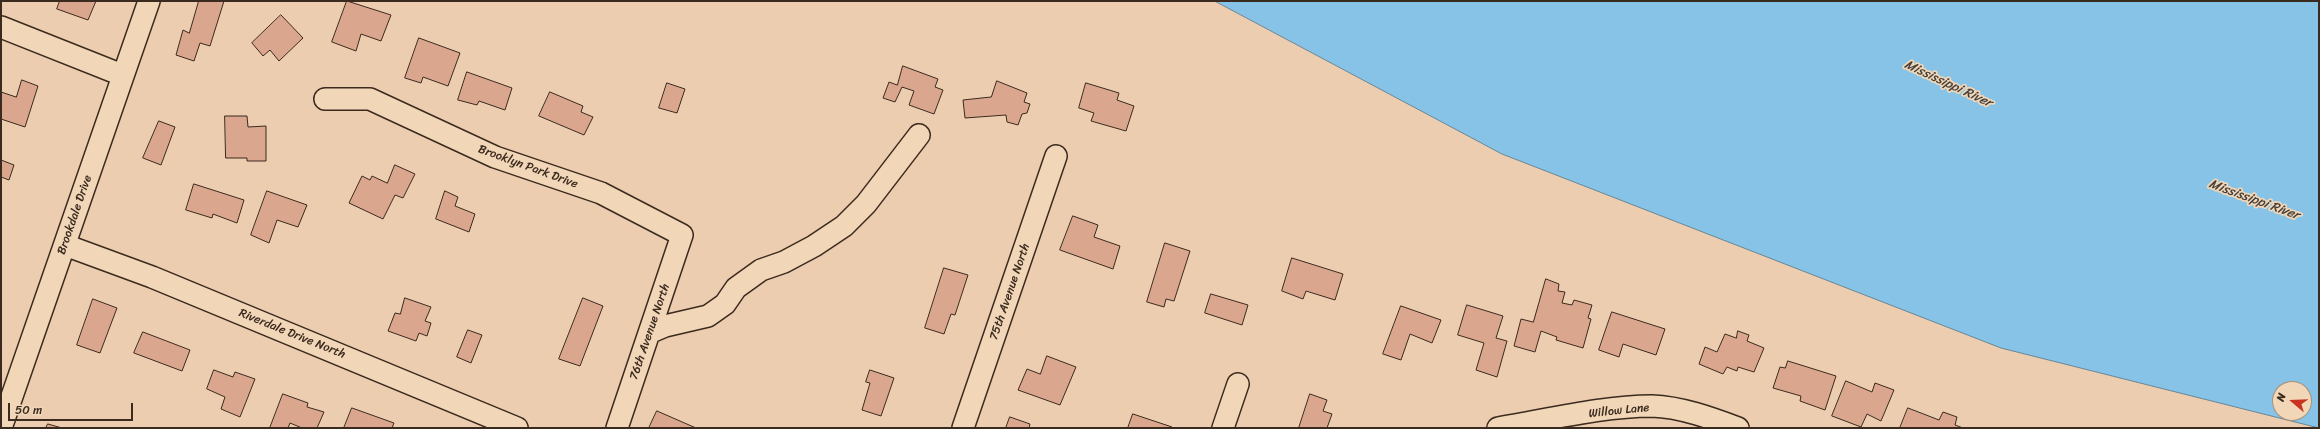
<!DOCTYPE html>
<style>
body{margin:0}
#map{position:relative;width:2320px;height:429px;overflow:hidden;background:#eccdb0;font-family:Sriracha,sans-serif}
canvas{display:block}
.frame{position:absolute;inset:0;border:2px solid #3b2a1e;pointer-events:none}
.north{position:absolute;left:2272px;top:381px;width:40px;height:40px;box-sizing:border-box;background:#f1d6b8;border:1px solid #a8917a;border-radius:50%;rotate:289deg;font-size:11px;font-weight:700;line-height:16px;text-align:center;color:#3b2a1e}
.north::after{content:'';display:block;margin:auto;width:14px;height:18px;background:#c8321e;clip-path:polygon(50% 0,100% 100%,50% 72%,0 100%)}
.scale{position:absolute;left:8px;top:403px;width:125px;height:18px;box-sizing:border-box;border:2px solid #3b2a1e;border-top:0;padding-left:5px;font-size:12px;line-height:14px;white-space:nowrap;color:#3b2a1e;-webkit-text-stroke:3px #f1d6b8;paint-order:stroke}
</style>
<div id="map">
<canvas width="2320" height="429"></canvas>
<div class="frame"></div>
<div class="north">N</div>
<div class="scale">50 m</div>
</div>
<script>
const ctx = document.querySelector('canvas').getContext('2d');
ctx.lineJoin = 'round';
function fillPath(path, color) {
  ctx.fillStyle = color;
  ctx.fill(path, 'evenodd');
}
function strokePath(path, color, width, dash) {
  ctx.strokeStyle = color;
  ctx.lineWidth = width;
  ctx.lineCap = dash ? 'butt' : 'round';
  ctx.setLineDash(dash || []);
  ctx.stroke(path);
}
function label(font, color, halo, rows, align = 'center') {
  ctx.font = font + ' Sriracha,sans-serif';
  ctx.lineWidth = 3.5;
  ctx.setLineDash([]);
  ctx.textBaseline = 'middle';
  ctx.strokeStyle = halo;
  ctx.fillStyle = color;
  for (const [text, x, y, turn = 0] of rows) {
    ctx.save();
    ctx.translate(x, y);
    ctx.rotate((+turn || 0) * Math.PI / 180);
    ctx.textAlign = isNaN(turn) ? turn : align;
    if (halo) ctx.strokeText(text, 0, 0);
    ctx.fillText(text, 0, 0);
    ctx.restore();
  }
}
const water = new Path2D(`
 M1215 1H2319V428L2001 348 1502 154ZM2280 389H2304V413H2280Z`);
const building = new Path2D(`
 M60 1H96L88 20 57 9Z
 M199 1H224L210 46 200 43 194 61 176 55 183 30 189 33Z
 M347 1 391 15 381 41 361 34 356 51 332 42Z
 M281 15 303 38 279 61 270 50 263 56 252 43Z
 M419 38 460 53 448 86 423 77 421 83 405 78Z
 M903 66 938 79 935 87 943 90 934 114 909 105 914 91 902 87 895 102 883 98 889 82 897 85Z
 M467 72 512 88 505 110 479 101 477 105 458 100Z
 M22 80 38 86 25 127 1 119V92L16 97Z
 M997 81 1027 93 1024 102 1030 104 1027 113 1022 114 1018 125 1007 122 1006 115 965 118 963 100 991 97Z
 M667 83 685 89 677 113 659 108Z
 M1086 83 1119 93 1117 100 1134 106 1126 131 1091 121 1094 113 1079 108Z
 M550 92 583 106 581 112 593 117 584 135 539 116Z
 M225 116H247L248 127 266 126V161H247V158H226Z
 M159 121 175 127 161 165 143 158Z
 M1 160 14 165 9 180 1 177Z
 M395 165 415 174 403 198 395 195 383 219 349 203 362 176 370 180 372 176 387 183Z
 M194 184 244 200 237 223 213 214 212 218 186 210Z
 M267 191 307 205 298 227 277 220 269 243 251 235Z
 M445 191 458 197 455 206 475 214 469 232 436 219Z
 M1073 216 1098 225 1094 237 1120 246 1113 269 1060 250Z
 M1165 243 1190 251 1174 301 1166 299 1164 307 1147 302Z
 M1292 258 1343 274 1335 300 1306 291 1303 299 1282 291Z
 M944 268 968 275 955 315 951 314 944 334 925 328Z
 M1546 279 1559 284 1558 291 1565 292 1562 303 1572 305 1574 300 1592 305 1588 318 1591 319 1583 348 1556 340 1557 337 1541 331 1535 352 1514 346 1521 319 1533 322Z
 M1211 294 1248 305 1242 325 1205 313Z
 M405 298 431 307 425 321 431 323 427 336 419 333 416 341 388 331 395 313 400 314Z
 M583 298 603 306 580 366 559 359Z
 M93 299 117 308 100 353 77 345Z
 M1467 305 1503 316 1496 338 1507 341 1497 377 1476 370 1484 343 1458 335Z
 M1401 306 1441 320 1432 343 1410 334 1401 360 1383 354Z
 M1612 312 1665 329 1656 355 1623 344 1619 357 1599 350Z
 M468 330 482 335 471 363 457 357Z
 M1738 331 1749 335 1747 341 1764 348 1754 372 1738 367 1737 371 1727 367 1723 374 1699 364 1705 347 1717 352 1725 334 1736 338Z
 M143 332 190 350 182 371 134 353Z
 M1047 356 1076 367 1060 405 1018 390 1027 369 1040 374Z
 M1788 361 1836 376 1825 410 1800 401 1801 396 1773 388 1780 367 1785 368Z
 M214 370 233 377 235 372 255 379 240 417 221 409 225 397 207 389Z
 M870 370 894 378 881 416 862 410 870 383 866 382Z
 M1846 381 1872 392 1875 383 1894 390 1881 421 1867 414 1861 427 1832 416Z
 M283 394 308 403 307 407 324 412 317 428H302L290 423 288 428H270Z
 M1310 394 1327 400 1323 411 1332 414 1327 428H1299Z
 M352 408 394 423 392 428H344Z
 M1908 408 1939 420 1943 412 1957 417 1955 425 1963 428H1900Z
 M657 411 696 428H649Z
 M1133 414 1172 427 1171 428H1128Z
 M1010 417 1030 424 1029 428H1006Z
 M48 424 62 428H46Z`);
const minor = new Path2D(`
 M1 27 122 75
 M325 99H370L495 157 601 193 682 235 617 428
 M65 245 152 277 517 428
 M651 332 665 326 708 316 725 304 736 288 761 270 784 262 814 246 844 226 866 204 919 135
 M1 428 149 1
 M963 428 1056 156
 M1223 428 1238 384
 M1498 428C1547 420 1603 406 1652 406 1681 407 1711 418 1738 428`);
const streetNames = [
 ["Brooklyn Park Drive",528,167,20],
 ["Brookdale Drive",75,215,-71],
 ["75th Avenue North",1010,292,-71],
 ["76th Avenue North",650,332,-71],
 ["Riverdale Drive North",292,334,22],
 ["Willow Lane",1619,411,-6]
];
const waterNames = [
 ["Mississippi River",1948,84,25],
 ["Mississippi River",2254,200,20]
];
fillPath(water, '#86c3e6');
strokePath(water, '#688696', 1);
fillPath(building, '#daa78e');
strokePath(building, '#3b2a1e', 1);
strokePath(minor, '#3b2a1e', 24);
strokePath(minor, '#f1d6b8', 21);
label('12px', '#3b2a1e', '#f1d6b8', streetNames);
label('italic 13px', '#46413c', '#f1d6b8', waterNames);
</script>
